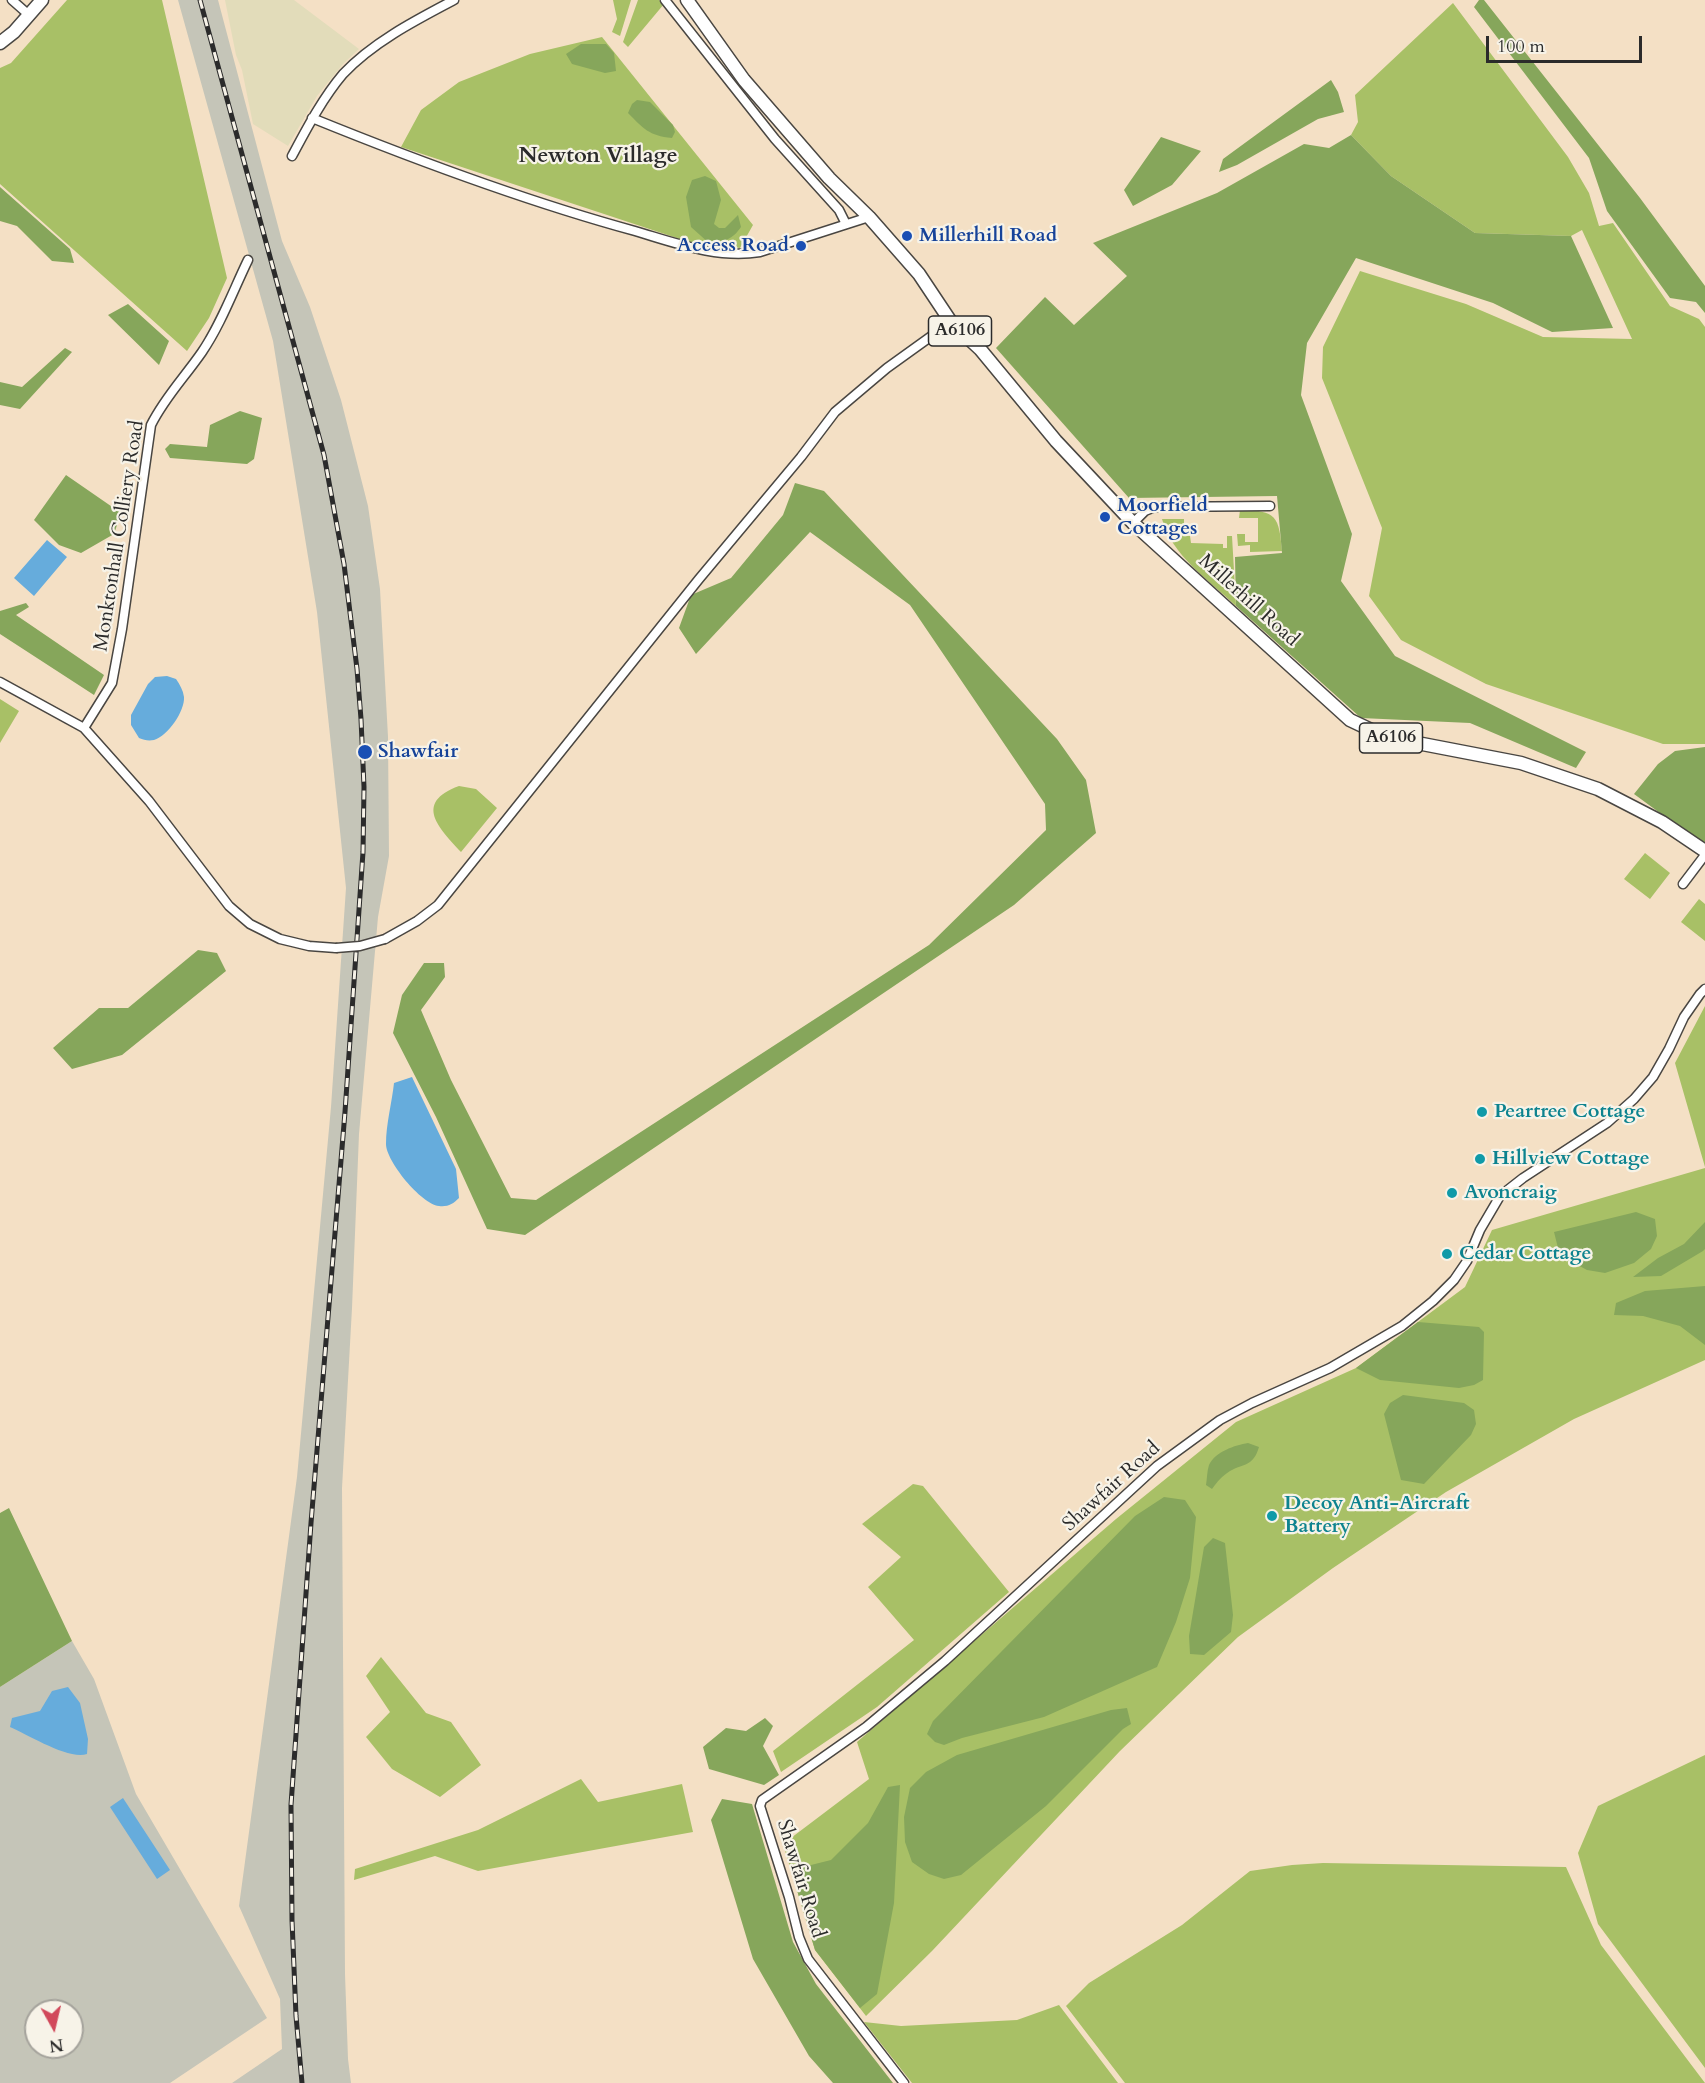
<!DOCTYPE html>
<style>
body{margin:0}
#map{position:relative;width:1705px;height:2083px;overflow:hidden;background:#f4e0c5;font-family:Cardo,serif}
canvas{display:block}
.north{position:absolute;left:24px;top:1999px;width:60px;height:60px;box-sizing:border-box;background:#f7f3e8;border:2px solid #a5a39c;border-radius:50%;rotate:172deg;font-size:16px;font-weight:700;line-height:24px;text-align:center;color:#2b2b2b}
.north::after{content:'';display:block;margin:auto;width:21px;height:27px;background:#d1495b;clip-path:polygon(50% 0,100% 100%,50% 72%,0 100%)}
.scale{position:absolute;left:1486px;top:36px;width:156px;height:27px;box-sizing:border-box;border:3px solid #2b2b2b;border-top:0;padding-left:8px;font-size:18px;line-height:21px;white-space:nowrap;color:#2b2b2b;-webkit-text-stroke:4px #f7f3e8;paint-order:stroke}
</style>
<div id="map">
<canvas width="1705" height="2083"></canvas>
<div class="north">N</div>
<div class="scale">100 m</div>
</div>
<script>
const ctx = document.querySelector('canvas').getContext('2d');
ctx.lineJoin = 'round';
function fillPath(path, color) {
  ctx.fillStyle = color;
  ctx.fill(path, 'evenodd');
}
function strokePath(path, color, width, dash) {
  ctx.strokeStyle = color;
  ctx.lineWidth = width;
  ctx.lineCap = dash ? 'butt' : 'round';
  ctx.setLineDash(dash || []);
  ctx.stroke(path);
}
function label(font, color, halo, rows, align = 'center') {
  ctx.font = font + ' Cardo,serif';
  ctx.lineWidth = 4.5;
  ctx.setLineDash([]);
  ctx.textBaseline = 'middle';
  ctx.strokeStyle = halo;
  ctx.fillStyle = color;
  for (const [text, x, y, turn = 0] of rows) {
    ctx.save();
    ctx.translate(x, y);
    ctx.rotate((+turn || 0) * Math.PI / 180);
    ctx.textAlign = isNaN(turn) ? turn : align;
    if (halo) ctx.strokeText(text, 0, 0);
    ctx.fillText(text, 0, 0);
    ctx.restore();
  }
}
const built = new Path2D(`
 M225 0H294L359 49 343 64 317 96 288 146 253 124 242 70 236 55Z`);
const industrial = new Path2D(`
 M178 0H218L282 241 310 307 341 400 368 506 380 589 388 737 389 856 378 917 359 1134 352 1308 342 1488 345 1974 348 2059 351 2083H232L282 2049 280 1999 239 1906 297 1477 331 1107 346 888 317 612 273 341Z
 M72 1641 94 1679 136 1794 267 2018 170 2083H0V1687ZM36 2011H72V2047H36Z`);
const green = new Path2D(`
 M67 0H162L227 278 209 318 187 351 0 184V68L11 63Z
 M613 0H631L620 36 612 32 617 19Z
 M638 0H659L664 4 628 47 623 42Z
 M1453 3 1568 157 1589 193 1599 226 1613 223 1670 306 1699 319 1705 327V744H1663L1486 684 1401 640 1369 596 1382 528 1322 378 1323 347 1360 271 1466 304 1543 337 1632 339 1582 230 1571 236 1475 233 1391 176 1351 135 1358 122 1355 95Z
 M602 37 753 225 740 248 695 244 401 147 421 110 459 82 530 54Z
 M1240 510C1277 510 1279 517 1282 551L1250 552V545L1238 546 1237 534H1245V542H1258V518H1239Z
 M1162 519H1184V536H1190L1191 543 1223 544V548H1227V536H1232L1236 606C1209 580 1172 556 1162 519Z
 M0 699 19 711 0 743Z
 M459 786 476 789 497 808 461 852C439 828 413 803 459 786Z
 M1645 853 1670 873 1650 899 1624 879Z
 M1699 899 1705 904V941L1681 922Z
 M1705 1006V1167L1675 1063Z
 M1705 1168V1360L1574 1419 1446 1492 1333 1568 1238 1637 1120 1751 932 1951 866 2016 815 1950 783 1844 869 1779 857 1742 1116 1519 1236 1422 1356 1368 1465 1287 1492 1230Z
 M913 1484 923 1486 1009 1592 877 1707 781 1772 773 1751 914 1640 868 1587 901 1557 862 1524Z
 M381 1657 426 1713 451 1722 481 1765 440 1797 392 1769 366 1737 390 1712 366 1676Z
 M1705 1755V2068L1598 1924 1578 1853 1598 1806Z
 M581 1779 598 1802 682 1784 693 1832 478 1871 435 1856 354 1880 355 1869 478 1830Z
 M1323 1863 1566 1867 1601 1945 1705 2083H1125L1066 2006 1089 1983 1182 1925 1250 1871 1292 1865Z
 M1059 2005 1118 2083H912L864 2022 901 2026 1017 2020Z`);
const forest = new Path2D(`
 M1479 0H1484L1640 198 1705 286V313L1696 302 1670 298 1607 211 1589 158 1474 7Z
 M581 44H606L614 53 616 71 605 73 572 64 566 54Z
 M1331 80 1338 92 1344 112 1318 119 1237 165 1219 172 1223 159Z
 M637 100 650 102 673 125 675 132 672 138C649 136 643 128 628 113L632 104Z
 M1351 135 1391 176 1475 233 1571 236 1613 328 1552 332 1493 303 1356 258 1307 343 1301 395 1352 534 1341 581 1395 656 1586 752 1576 768 1470 723 1361 718 1236 606 1235 557 1282 553 1277 496 1129 498 996 348 1045 297 1074 325 1127 276 1093 243 1217 193 1304 144 1329 148Z
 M1161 137 1201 151 1172 185 1133 206 1124 190Z
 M705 176 716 181 721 200 714 224 719 228H725L738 215 741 227C732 240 725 241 710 244L691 227 686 197 692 180Z
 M0 187 70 249 74 263 52 261 17 226 0 221Z
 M128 304 169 341 159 365 108 315Z
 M65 348 72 352 20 409 0 405V382L22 387Z
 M240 411 262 418 254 459 247 464 170 458 165 449 170 444 207 447 210 425Z
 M66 475 121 513 114 534 81 553 59 545 34 520Z
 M795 483 824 491 1057 739 1086 780 1096 833 1014 905 525 1235 487 1229 436 1117 393 1033 402 995 424 963H444L445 977 421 1010 451 1080 511 1198 536 1200 929 945 1046 830 1045 804 910 605 810 532 696 654 679 628 691 595 731 578 783 515Z
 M26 603 29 607 16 615 104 675 94 695 0 634V611Z
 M1705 747V846L1634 794 1658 764 1675 751Z
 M198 950 217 953 226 971 122 1055 72 1069 53 1048 99 1008H128Z
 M1636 1212 1655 1219 1657 1236 1651 1249 1634 1263 1605 1273 1587 1270 1574 1263 1558 1248 1554 1232Z
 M1705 1222V1249L1703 1251 1661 1276 1633 1277 1658 1258 1684 1244Z
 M1705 1286V1345L1680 1326 1643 1316 1614 1315 1616 1303 1645 1291Z
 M1418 1322 1479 1327 1484 1332 1483 1380 1474 1385 1459 1388 1380 1380 1356 1368Z
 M1403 1395 1464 1403 1474 1410 1476 1424 1471 1435 1424 1484 1401 1480 1384 1414 1390 1403Z
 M1248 1443 1259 1447C1253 1467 1244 1463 1230 1471 1222 1476 1217 1482 1212 1489L1206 1485C1207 1479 1207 1471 1209 1465 1215 1452 1235 1445 1248 1443Z
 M1164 1497 1185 1500 1196 1517 1190 1578 1176 1622 1157 1667 1044 1717 962 1738 944 1745 935 1742 927 1734 933 1721 1135 1516Z
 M9 1508 72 1641 0 1687V1513Z
 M1213 1538 1225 1543 1233 1615 1231 1632 1204 1655 1190 1654 1189 1636 1204 1547Z
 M1127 1708 1131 1724 1123 1729 1046 1806 961 1875 944 1879 929 1874 912 1862 905 1842 904 1817 910 1788 926 1772 957 1755 1111 1710Z
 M765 1718 773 1726 763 1746 779 1775 764 1785 709 1769 703 1747 726 1728 746 1731Z
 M900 1785 894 1903 877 1994 860 2008 815 1950 791 1870 831 1860 868 1823 888 1787Z
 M722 1799 752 1804 793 1942 816 1984 893 2083H833L809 2056 753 1959 711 1820Z`);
const water = new Path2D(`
 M47 540 67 557 34 596 14 578Z
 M167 676 176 679C180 685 183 690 184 697 185 711 168 736 154 740 148 741 144 740 139 738L131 725V715L148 684 155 677Z
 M412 1077 456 1169 459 1198C453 1204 448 1207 439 1206 421 1204 386 1161 386 1144 386 1124 392 1102 394 1083Z
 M68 1687 80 1703 88 1739 87 1754C68 1760 29 1735 10 1727L12 1718 40 1711 52 1691Z
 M123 1798 170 1870 157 1879 110 1807Z`);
const minor = new Path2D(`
 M12 0 29 15
 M665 0 775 139 839 210 846 224
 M312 118C418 161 525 201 635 231 676 243 717 259 760 252L869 217
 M292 156C307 128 322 99 343 74 373 42 416 20 454 0
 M1133 523 1145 511 1155 507 1270 506
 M0 682 84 728 149 801 229 906 250 924 280 939 309 946 336 948
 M84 728 112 683 122 629 151 425C165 397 184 378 202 352 221 324 233 291 248 260
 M1683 884 1705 855
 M385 939 417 921 438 905 699 579 801 457 835 412 887 368 951 322
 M904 2083 808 1959 799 1937 789 1897 760 1806 762 1800 866 1727 945 1661 1157 1466 1220 1420 1252 1403 1330 1368 1402 1326 1433 1301 1454 1280 1467 1261 1480 1230 1500 1196 1523 1178 1607 1123 1634 1099 1653 1077 1669 1049 1684 1017 1700 994 1705 989`);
const secondary = new Path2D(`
 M0 43 14 32 42 0`);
const primary = new Path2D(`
 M687 0 744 80 829 178 869 217 919 274 951 322 980 349 1056 441 1133 523 1350 720 1386 737 1521 763 1598 789 1662 822 1705 851`);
const rail = new Path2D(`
 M200 0 324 455 344 564 357 669 361 719 364 787 363 852 345 1112 311 1523 291 1805 292 1920 296 2016 302 2083`);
const minorBridge = new Path2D(`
 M336 948 360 946 385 939`);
const markers = [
 [907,236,6,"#1a4fb4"],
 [801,246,6,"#1a4fb4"],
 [1105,517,6,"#1a4fb4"],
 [365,752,8,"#1a4fb4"],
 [1482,1112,6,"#0f9aa8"],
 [1480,1159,6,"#0f9aa8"],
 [1452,1193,6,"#0f9aa8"],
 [1447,1254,6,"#0f9aa8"],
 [1272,1516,6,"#0f9aa8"]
];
const shields = [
 [960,331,63],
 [1391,738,63]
];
const shieldNames = [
 ["A6106",960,331],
 ["A6106",1391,738]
];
const transitNames = [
 ["Millerhill Road",919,236],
 ["Access Road",789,246,"right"],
 ["Moorfield",1117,506],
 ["Cottages",1117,529],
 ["Shawfair",378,752]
];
const streetNames = [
 ["Monktonhall Colliery Road",120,536,-81],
 ["Millerhill Road",1248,601,42],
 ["Shawfair Road",1112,1487,-42],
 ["Shawfair Road",800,1879,73]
];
const cultureNames = [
 ["Peartree Cottage",1494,1112],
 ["Hillview Cottage",1492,1159],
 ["Avoncraig",1464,1193],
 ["Cedar Cottage",1459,1254],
 ["Decoy Anti-Aircraft",1284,1504],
 ["Battery",1284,1527]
];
const quarterNames = [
 ["Newton Village",598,157]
];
fillPath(built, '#e2dcba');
fillPath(industrial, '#c5c5b8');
fillPath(green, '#a8c066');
fillPath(forest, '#86a65b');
fillPath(water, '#66acdc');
strokePath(minor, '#494642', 11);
strokePath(secondary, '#494642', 15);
strokePath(primary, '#494642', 15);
strokePath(minor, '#fff', 8);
strokePath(secondary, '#fff', 12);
strokePath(primary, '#fff', 12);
strokePath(rail, '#2b2b2b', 5);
strokePath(rail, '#f7f3e8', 3, [9]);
strokePath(minorBridge, '#494642', 11, []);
strokePath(minorBridge, '#fff', 8);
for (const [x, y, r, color] of markers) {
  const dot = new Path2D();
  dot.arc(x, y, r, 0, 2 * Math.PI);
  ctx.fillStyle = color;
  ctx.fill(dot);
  strokePath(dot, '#f7f3e8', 2);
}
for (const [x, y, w] of shields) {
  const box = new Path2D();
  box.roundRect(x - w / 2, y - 15, w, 30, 4.5);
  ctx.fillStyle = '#f7f3e8';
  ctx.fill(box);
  strokePath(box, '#2b2b2b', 1.5);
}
label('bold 18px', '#2b2b2b', null, shieldNames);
label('bold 20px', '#164399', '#f7f3e8', transitNames, 'left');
label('20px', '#2b2b2b', '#f7f3e8', streetNames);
label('bold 20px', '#0d838f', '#f7f3e8', cultureNames, 'left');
label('bold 22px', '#2b2b2b', '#f7f3e8', quarterNames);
</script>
